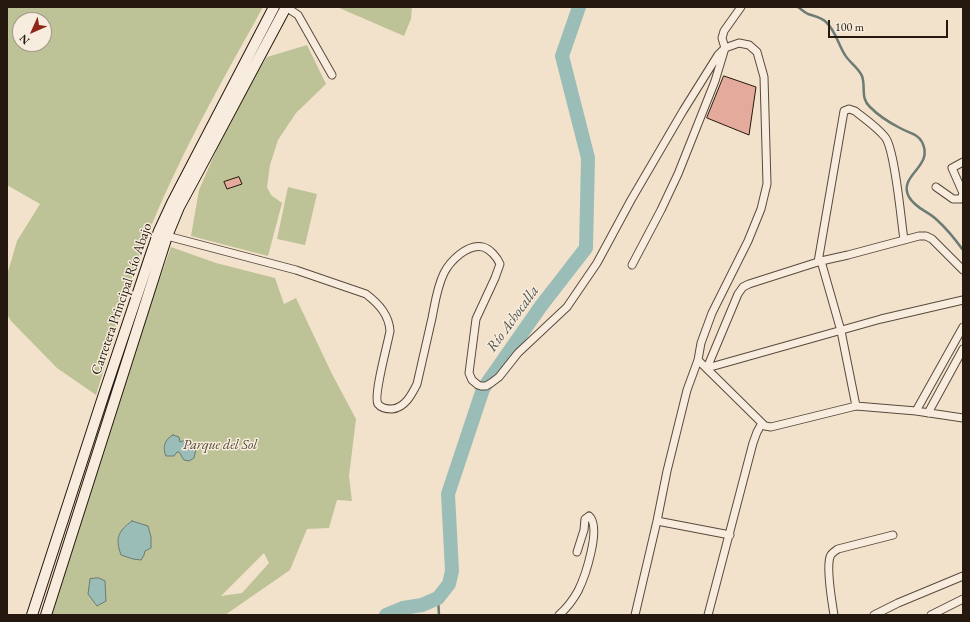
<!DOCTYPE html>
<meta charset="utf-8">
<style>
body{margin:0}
#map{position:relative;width:970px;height:622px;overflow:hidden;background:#f3e2cb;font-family:"EB Garamond",serif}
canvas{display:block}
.frame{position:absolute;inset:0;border:8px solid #25180e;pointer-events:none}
.north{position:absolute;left:12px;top:12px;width:40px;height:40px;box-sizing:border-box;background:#f7ecdd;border:1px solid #a3978a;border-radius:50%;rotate:225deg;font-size:11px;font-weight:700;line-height:16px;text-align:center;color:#25180e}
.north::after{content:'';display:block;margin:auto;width:14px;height:18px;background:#8f2418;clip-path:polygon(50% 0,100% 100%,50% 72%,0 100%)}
.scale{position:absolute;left:828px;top:20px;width:120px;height:18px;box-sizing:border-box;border:2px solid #25180e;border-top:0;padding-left:5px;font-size:12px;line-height:14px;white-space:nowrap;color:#25180e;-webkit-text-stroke:3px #f7ecdd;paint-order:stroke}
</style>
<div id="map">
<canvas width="970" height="622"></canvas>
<div class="frame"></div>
<div class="north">N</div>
<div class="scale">100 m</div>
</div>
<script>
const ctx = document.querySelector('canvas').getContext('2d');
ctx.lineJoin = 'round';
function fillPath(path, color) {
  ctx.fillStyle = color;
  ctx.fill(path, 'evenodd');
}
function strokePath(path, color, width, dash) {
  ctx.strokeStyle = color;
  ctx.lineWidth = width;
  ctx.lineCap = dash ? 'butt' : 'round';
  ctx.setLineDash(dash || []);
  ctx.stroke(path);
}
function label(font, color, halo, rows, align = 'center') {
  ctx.font = font + ' "EB Garamond",serif';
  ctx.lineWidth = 3;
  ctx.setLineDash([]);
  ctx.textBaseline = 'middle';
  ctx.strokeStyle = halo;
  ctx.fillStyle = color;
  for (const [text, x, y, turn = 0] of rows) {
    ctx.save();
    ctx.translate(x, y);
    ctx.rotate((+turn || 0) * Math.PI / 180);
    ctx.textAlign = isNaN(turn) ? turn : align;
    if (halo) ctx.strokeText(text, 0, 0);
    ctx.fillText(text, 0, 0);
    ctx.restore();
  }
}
const green = new Path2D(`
 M7 7H263C227 72 190 137 160 205 133 266 116 331 96 395L57 368 11 321 7 314V275L17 241 40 204 7 185ZM20 20H44V44H20Z
 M337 7H412L411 19 404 36Z
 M307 45 326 84 296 113 278 140 270 165 267 187 271 195 282 203 268 256 191 236 199 190 219 144 248 87 267 57Z
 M288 187 317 194 305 245 277 239Z
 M171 247 216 263 275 278 284 304 296 298 332 374 356 419 349 476 352 501 337 500 329 528 307 529 290 570 225 615H51L115 413 132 356ZM264 553 269 563 242 593 221 596Z`);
const water = new Path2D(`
 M173 435 179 437 180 442 188 439 191 440 196 449 194 458 189 461 184 460 179 452H177L174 456H166C162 447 165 439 173 435Z
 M132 521 148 526 151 537V548L145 551 144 555 141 560 133 559 121 555C115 538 118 531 132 521Z
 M99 578 105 581 106 601 97 606 88 594 90 579Z`);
const stream = new Path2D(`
 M798 7C801 9 804 12 808 14 814 16 822 17 827 23 836 32 838 44 845 55 849 62 858 67 862 76 866 87 860 98 870 107 878 115 890 123 900 128 908 133 917 133 922 142 935 167 897 175 909 197 916 209 928 211 937 220 947 229 955 239 963 250
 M438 598 439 615`);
const river = new Path2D(`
 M386 615 403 608 422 605 438 598 449 584 452 571 448 494 483 389 541 306 586 248 588 158 562 56 579 7`);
const building = new Path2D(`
 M724 76 756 87 749 135 707 118Z
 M239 177 242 184 227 189 224 182Z`);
const minor = new Path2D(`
 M286 7 298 15 332 75
 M936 187 953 199H961L963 193 952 168 963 162
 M167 236 296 270 366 294C379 304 389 315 390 331 388 343 373 396 378 404 381 408 388 409 392 409 405 408 412 394 417 384 422 362 427 340 432 318 435 303 437 287 444 273 450 261 468 243 483 247 490 249 497 257 500 264L495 278 476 319 469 373 472 380 478 385 481 386H486L491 383 499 377 518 353 567 307 597 263 631 200 683 111 718 55 725 48 739 43 749 45 757 52 764 77 767 184 761 209 748 241 712 313 701 343 698 360 687 390 667 471 657 521 635 615
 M821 261 841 331 856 406
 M818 262 844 111 849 109 855 111C865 119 877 127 885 137 895 149 901 220 904 240
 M632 265 661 210 678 174 715 81 725 48 722 38 724 31 741 7
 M698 360 765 426 771 427 856 406 916 411 963 418
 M707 368 738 294 743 287 749 284 821 261 848 255 919 236H926L932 239 963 270
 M707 368 881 319 963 300
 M916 411 963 327
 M928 413 963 349
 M657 521 730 535
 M559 615C567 608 573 600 578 591 585 577 602 527 589 516L585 519 584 530 577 552
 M708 615 753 443 757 432 762 423
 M834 615C832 602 826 569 830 557 831 553 835 551 838 549L893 535
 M874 615 898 603 963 576
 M931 615 963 599`);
const secondary = new Path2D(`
 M32 615 103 397 150 257 159 231 172 203 274 7
 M46 615 167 236 179 207 198 172 286 7`);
const streetNames = [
 ["Carretera Principal Río Abajo",122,299,-71]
];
const parkNames = [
 ["Parque del Sol",220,445]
];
const waterNames = [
 ["Río Achocalla",513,319,-54]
];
fillPath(green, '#bdc396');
fillPath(water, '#9bbdb8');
strokePath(water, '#6c7b74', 1);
strokePath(stream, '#6c7b74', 2.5);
strokePath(river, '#9bbdb8', 14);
fillPath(building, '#e4aa9c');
strokePath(building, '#25180e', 1);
strokePath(minor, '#584a3d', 9);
strokePath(secondary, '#25180e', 12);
strokePath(minor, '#f7ecdd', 7);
strokePath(secondary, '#f7ecdd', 10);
label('14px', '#25180e', '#f7ecdd', streetNames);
label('italic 14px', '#534b37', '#f7ecdd', parkNames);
label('italic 15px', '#4e524a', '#f7ecdd', waterNames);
</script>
